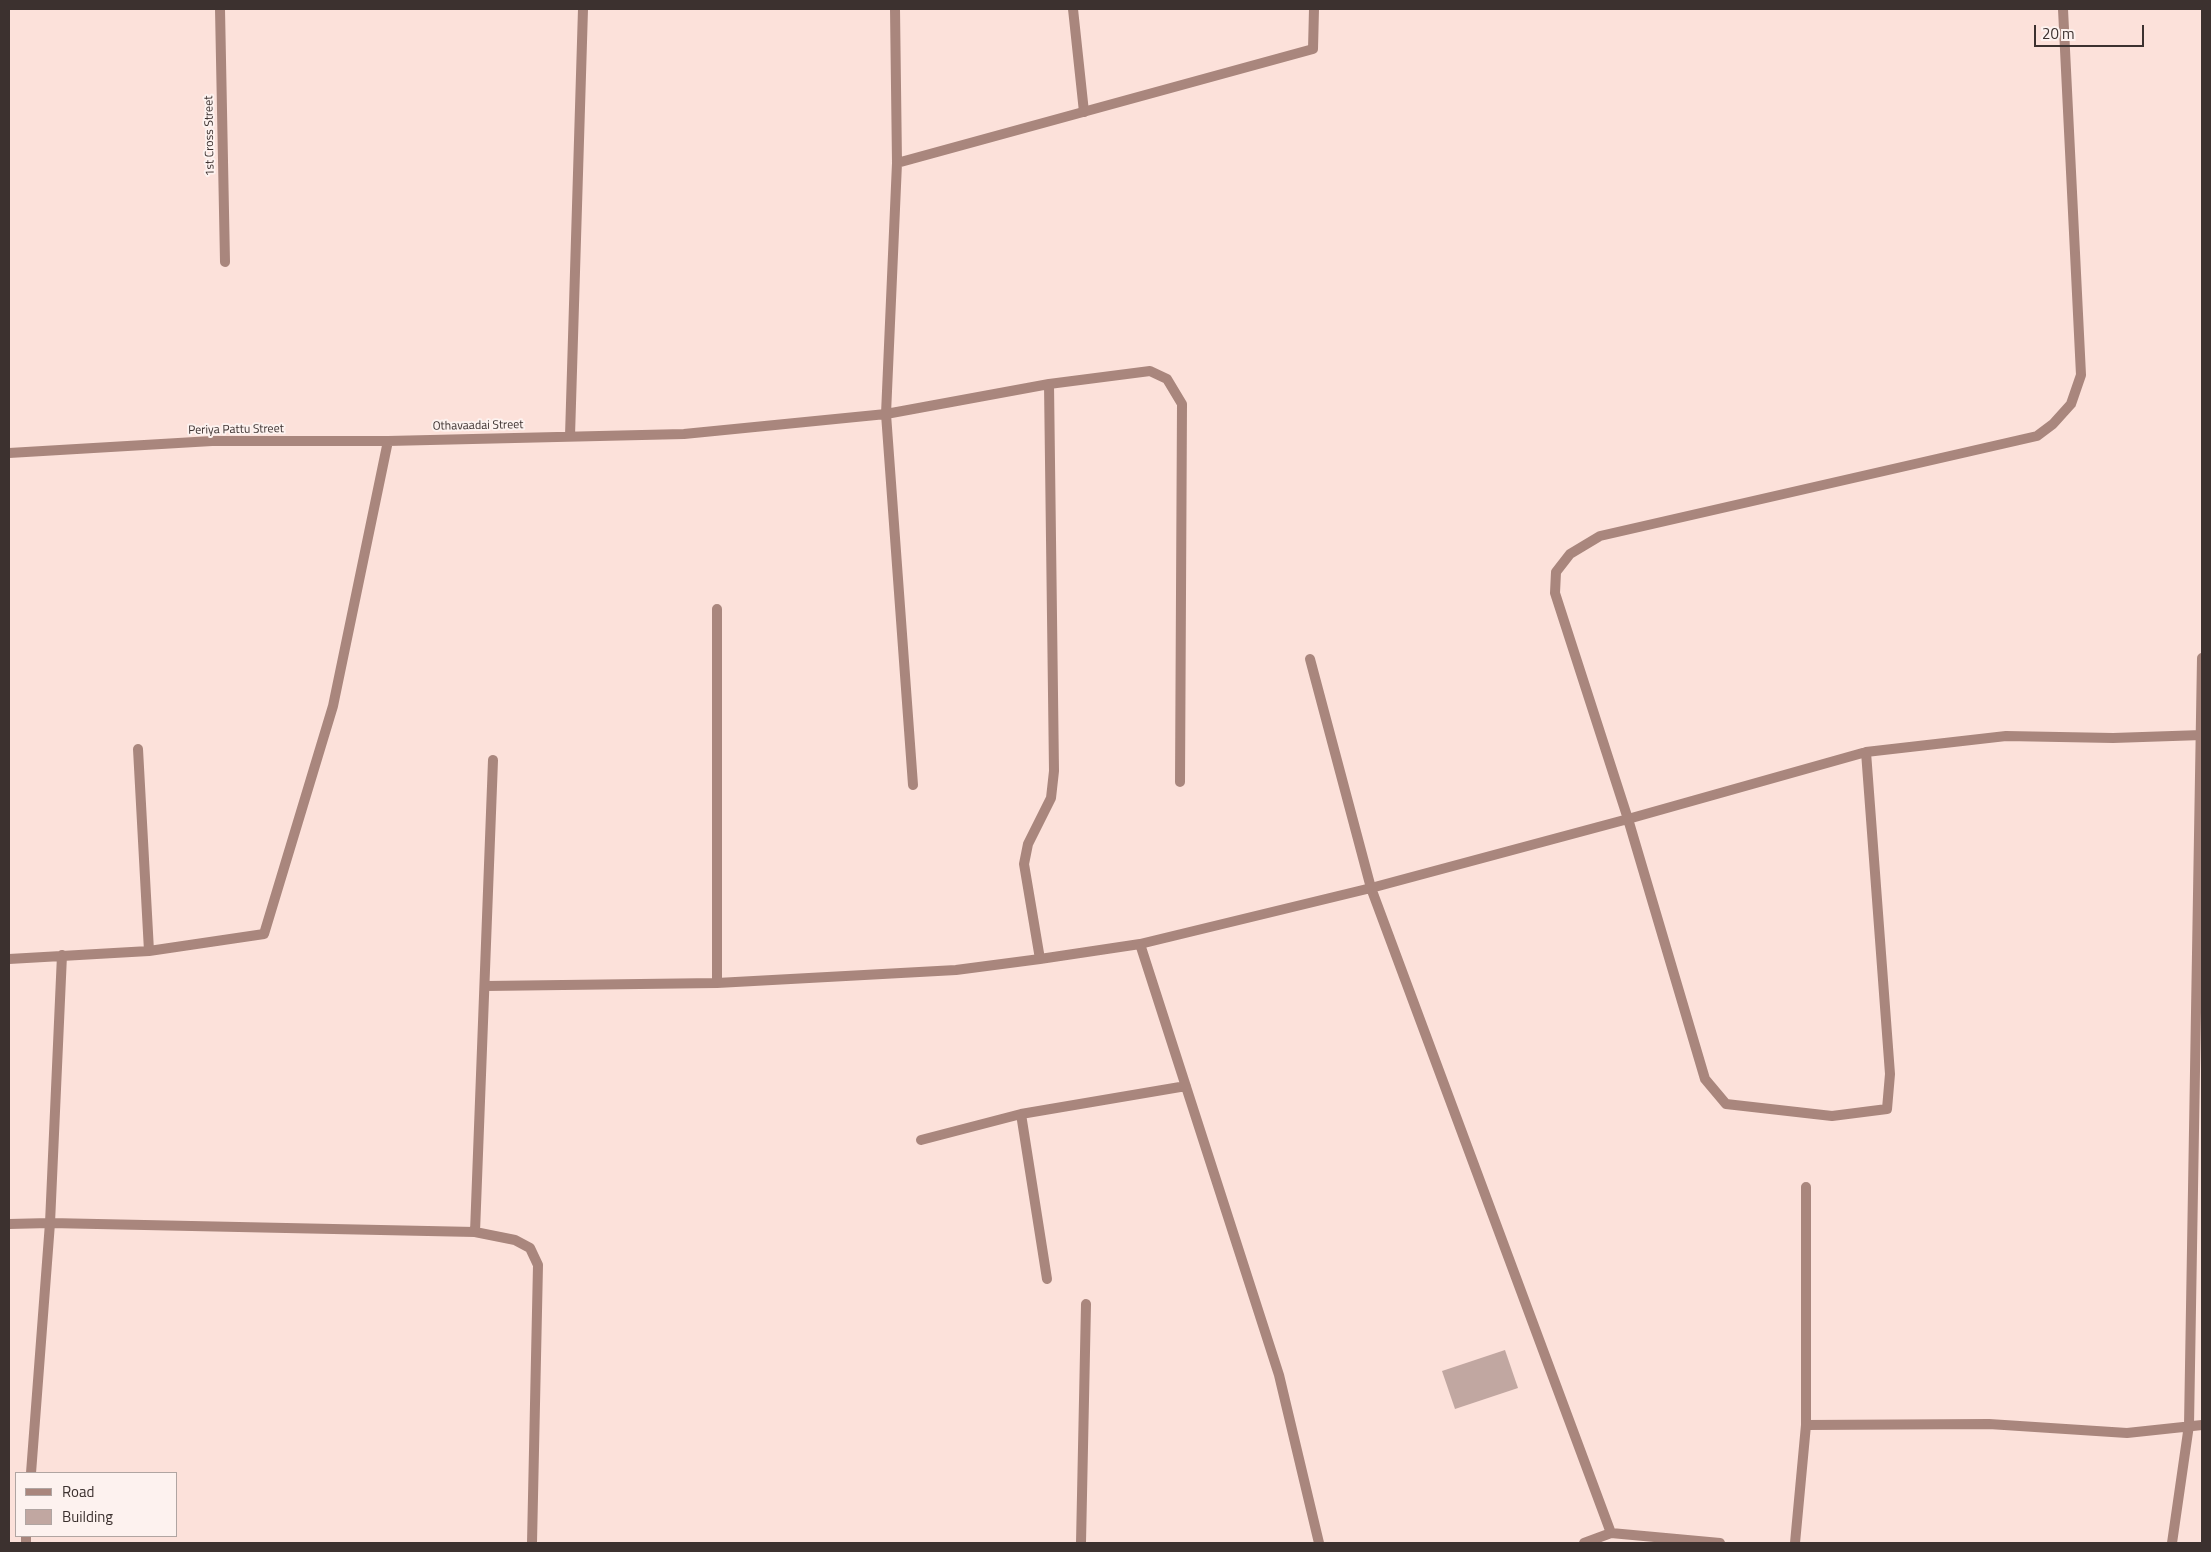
<!DOCTYPE html>
<style>
body{margin:0}
#map{position:relative;width:2211px;height:1552px;overflow:hidden;background:#fce1da;font-family:"Titillium Web",sans-serif}
canvas{display:block}
.frame{position:absolute;inset:0;border:10px solid #3c312f;pointer-events:none}
.legend{position:absolute;left:15px;top:1472px;width:162px;height:65px;box-sizing:border-box;background:#fdf2ef;border:1px solid #b0a5a2;margin:0;padding:6px 9px;list-style:none;font-size:15px;color:#3c312f}
.legend li{display:flex;align-items:center;gap:10px;height:25px}
.legend b{width:25px;border:1px solid #b0a5a2}
.scale{position:absolute;left:2034px;top:25px;width:110px;height:22px;box-sizing:border-box;border:2px solid #3c312f;border-top:0;padding-left:6px;font-size:15px;line-height:18px;white-space:nowrap;color:#3c312f;-webkit-text-stroke:4px #fdf2ef;paint-order:stroke}
</style>
<div id="map">
<canvas width="2211" height="1552"></canvas>
<div class="frame"></div>
<ul class="legend">
<li><b style="height:6px;background:#a9867d"></b>Road</li>
<li><b style="height:14px;background:#c1a7a1"></b>Building</li>
</ul>
<div class="scale">20 m</div>
</div>
<script>
const ctx = document.querySelector('canvas').getContext('2d');
ctx.lineJoin = 'round';
function fillPath(path, color) {
  ctx.fillStyle = color;
  ctx.fill(path, 'evenodd');
}
function strokePath(path, color, width, dash) {
  ctx.strokeStyle = color;
  ctx.lineWidth = width;
  ctx.lineCap = dash ? 'butt' : 'round';
  ctx.setLineDash(dash || []);
  ctx.stroke(path);
}
function label(font, color, halo, rows, align = 'center') {
  ctx.font = font + ' "Titillium Web",sans-serif';
  ctx.lineWidth = 4;
  ctx.setLineDash([]);
  ctx.textBaseline = 'middle';
  ctx.strokeStyle = halo;
  ctx.fillStyle = color;
  for (const [text, x, y, turn = 0] of rows) {
    ctx.save();
    ctx.translate(x, y);
    ctx.rotate((+turn || 0) * Math.PI / 180);
    ctx.textAlign = isNaN(turn) ? turn : align;
    if (halo) ctx.strokeText(text, 0, 0);
    ctx.fillText(text, 0, 0);
    ctx.restore();
  }
}
const building = new Path2D(`
 M1505 1350 1518 1388 1455 1409 1442 1371Z`);
const service = new Path2D(`
 M1073 9 1084 112`);
const minor = new Path2D(`
 M220 9 225 262
 M895 9 897 163 886 414 913 785
 M897 163 1313 49 1314 9
 M570 436 583 9
 M9 453 212 441H388L684 434 886 414 1049 384 1150 371 1167 379 1182 404 1180 782
 M1310 659 1371 888 1611 1533
 M1866 752 1890 1074 1887 1109 1832 1116 1726 1104 1705 1079 1628 819 1555 593 1556 572 1570 554 1600 536 2037 436 2053 424 2071 404 2081 375 2063 9
 M1140 944 1279 1375 1319 1543
 M149 951 264 934 333 706 388 441
 M9 959 149 951 138 749
 M1040 959 1024 864 1028 844 1051 798 1054 771 1049 384
 M717 983V609
 M486 986 717 983 956 970 1040 959 1140 944 1371 888 1628 819 1866 752 2006 736 2113 738 2202 735
 M1021 1114 1047 1279
 M921 1140 1021 1114 1186 1086
 M9 1224 50 1223 475 1232 493 760
 M475 1232 515 1240 530 1248 538 1265 532 1543
 M1806 1425 1989 1424 2127 1433 2202 1425
 M31 1473 50 1223 62 955
 M26 1543V1536
 M1081 1543 1086 1304
 M1584 1543 1611 1533 1720 1543
 M1795 1543 1806 1425V1187
 M2172 1543 2189 1425 2202 658`);
const streetNames = [
 ["1st Cross Street",210,136,-91],
 ["Othavaadai Street",478,426,-1],
 ["Periya Pattu Street",236,430,-1]
];
fillPath(building, '#c1a7a1');
strokePath(service, '#a9867d', 10);
strokePath(minor, '#a9867d', 10);
label('12px', '#3c312f', '#fdf2ef', streetNames);
</script>
